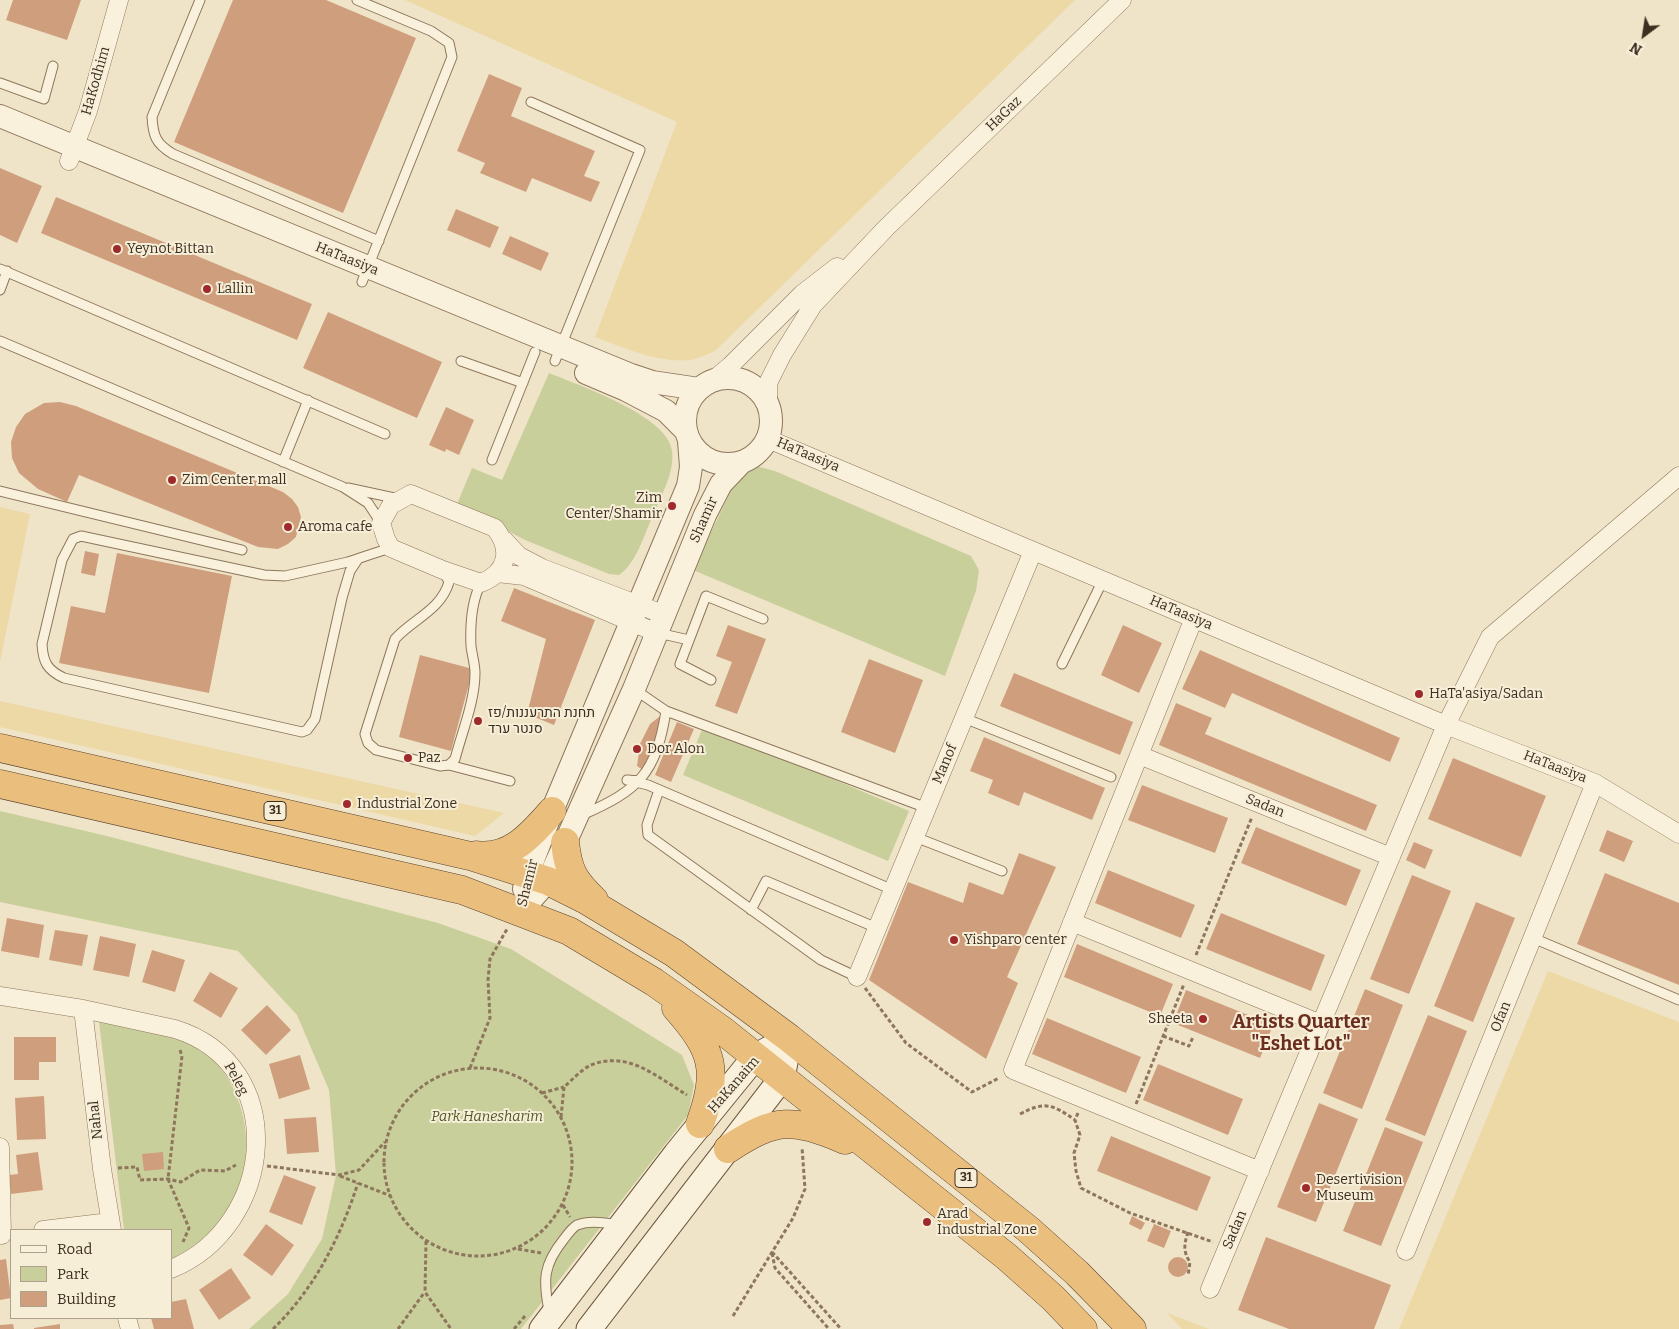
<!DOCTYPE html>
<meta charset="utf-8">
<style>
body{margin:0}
#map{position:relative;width:1679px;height:1329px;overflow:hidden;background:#f0e4c8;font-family:Bitter,serif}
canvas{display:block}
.legend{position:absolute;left:10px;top:1229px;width:162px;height:90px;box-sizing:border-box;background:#f7eed8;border:1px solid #ada18e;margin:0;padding:6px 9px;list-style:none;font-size:15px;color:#3d2e20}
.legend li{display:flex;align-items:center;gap:10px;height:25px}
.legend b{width:25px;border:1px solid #ada18e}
.north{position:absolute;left:1619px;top:10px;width:50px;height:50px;-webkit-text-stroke:4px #f7eed8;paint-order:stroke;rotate:211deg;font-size:14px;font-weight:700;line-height:20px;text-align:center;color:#3d2e20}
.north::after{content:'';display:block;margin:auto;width:18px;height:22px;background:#3d2e20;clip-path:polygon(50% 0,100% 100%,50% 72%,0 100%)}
</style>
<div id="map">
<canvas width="1679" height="1329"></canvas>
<ul class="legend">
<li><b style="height:6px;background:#faf1dc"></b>Road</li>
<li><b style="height:14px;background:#c9cf9b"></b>Park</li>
<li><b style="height:14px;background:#cf9f7d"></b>Building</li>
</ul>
<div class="north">N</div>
</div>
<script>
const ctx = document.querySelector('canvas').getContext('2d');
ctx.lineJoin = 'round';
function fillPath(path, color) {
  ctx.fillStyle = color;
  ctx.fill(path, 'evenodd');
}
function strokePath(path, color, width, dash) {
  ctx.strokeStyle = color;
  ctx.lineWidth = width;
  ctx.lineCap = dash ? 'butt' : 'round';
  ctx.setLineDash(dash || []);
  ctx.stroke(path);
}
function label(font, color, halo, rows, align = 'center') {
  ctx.font = font + ' Bitter,Heebo,serif';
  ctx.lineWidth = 4;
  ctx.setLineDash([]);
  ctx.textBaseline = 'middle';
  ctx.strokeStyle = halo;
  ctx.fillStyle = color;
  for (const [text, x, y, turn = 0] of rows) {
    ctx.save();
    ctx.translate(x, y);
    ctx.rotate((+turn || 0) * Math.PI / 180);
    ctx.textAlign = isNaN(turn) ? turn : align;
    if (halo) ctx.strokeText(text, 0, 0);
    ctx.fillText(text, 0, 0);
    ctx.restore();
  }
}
const green = new Path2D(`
 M549 373C578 385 669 416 672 451 675 471 662 494 654 513 645 532 637 563 619 575L609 574 525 540 457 504 472 468 502 480Z
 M756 466 775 471 971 556 979 570 976 591 945 676 693 570 734 484 743 472Z
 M704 725 909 811 888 861 683 775Z
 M0 811 107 836 438 923 511 949 682 1055 694 1085 688 1115 521 1329H249L288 1294 322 1239 336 1175 329 1090 297 1015 238 951 0 902Z
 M99 1022C135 1029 177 1032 207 1055 225 1069 236 1090 242 1112 258 1173 228 1232 171 1259V1230H124Z`);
const sand = new Path2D(`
 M405 0H1075L715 351C707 354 698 359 690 360 657 363 625 348 595 337L677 122Z
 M0 507 30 514 0 662Z
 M0 701 504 813 475 836 0 727Z
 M1548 971 1679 1022V1329H1399Z
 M1167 1313 1209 1329H1182Z`);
const building = new Path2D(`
 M13 0H81L67 40 6 20Z
 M233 0H326L416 38 343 213 174 142Z
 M489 74 522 88 511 116 595 151 584 176 600 182 591 202 532 178 526 192 480 173 485 163 457 151Z
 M0 168 42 186 17 243 0 235Z
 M56 197 312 304 297 340 41 233Z
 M456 209 499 227 490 248 447 230Z
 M510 236 549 253 541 271 502 254Z
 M328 312 442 362 417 418 303 368Z
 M60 402 76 406 283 492 292 499 298 507 301 517 296 537 288 544 278 549 258 547 79 475 67 502 38 489 19 473 12 458 11 442 16 427 25 414 44 403Z
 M446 407 474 420 459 455 446 449 445 452 429 445Z
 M85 551 99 554 95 576 81 573Z
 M117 553 232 576 209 693 59 663 71 606 105 613Z
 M514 588 595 620 554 725 527 714 546 639 501 621Z
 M728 625 766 639 737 714 715 706 732 662 716 656Z
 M1123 625 1162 643 1139 693 1101 675Z
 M1200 650 1400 738 1390 762 1232 693 1225 708 1182 689Z
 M420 655 473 669 451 751 399 737Z
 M869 659 923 680 895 753 841 732Z
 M1014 673 1133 722 1120 755 1000 706Z
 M1176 703 1212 718 1205 734 1377 805 1366 831 1159 745Z
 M659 717 664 718 666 730 664 739 660 752 643 770 637 766 640 744 650 724Z
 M677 722 694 729 671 782 655 775Z
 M984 737 1105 788 1092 820 1024 792 1019 806 988 793 993 780 970 771Z
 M1453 758 1546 796 1521 857 1428 819Z
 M1142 785 1228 818 1215 853 1128 820Z
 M1256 827 1361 870 1346 906 1241 863Z
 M1607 830 1633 841 1624 862 1599 851Z
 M1414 842 1433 850 1425 869 1406 860Z
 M1019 853 1056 867 1007 977 1018 983 986 1059 869 980 908 882 963 903 969 882 1003 895Z
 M1108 870 1195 905 1181 938 1095 903Z
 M1605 873 1679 903V985L1577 944Z
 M1412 875 1451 891 1409 994 1370 979Z
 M1476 902 1515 918 1473 1022 1434 1006Z
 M1221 913 1325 955 1311 991 1206 949Z
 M7 918 44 925 39 958 1 951Z
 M55 930 88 935 82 966 49 960Z
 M100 936 136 944 129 977 93 970Z
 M1077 944 1173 984 1160 1016 1064 977Z
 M152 950 185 960 175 992 142 982Z
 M210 972 238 988 221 1018 193 1001Z
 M1365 989 1403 1005 1362 1109 1323 1093Z
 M1186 990 1273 1025 1260 1058 1173 1023Z
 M267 1005 291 1030 266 1055 241 1030Z
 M1428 1015 1467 1031 1425 1136 1385 1120Z
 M1047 1018 1141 1057 1126 1093 1032 1054Z
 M14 1037H56V1062H39V1080H14Z
 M300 1055 310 1089 279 1099 269 1064Z
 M1158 1064 1243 1099 1228 1135 1143 1100Z
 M44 1096 46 1139 17 1140 15 1098Z
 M1319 1103 1358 1119 1316 1222 1277 1207Z
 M316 1117 319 1152 287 1154 284 1119Z
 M1385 1127 1423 1142 1381 1246 1343 1231Z
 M1111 1136 1211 1177 1197 1211 1097 1171Z
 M38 1152 43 1190 11 1194 9 1175 18 1174 16 1155Z
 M163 1152 164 1169 144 1171 142 1154Z
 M284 1175 316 1187 302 1225 269 1212Z
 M1132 1216 1145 1223 1141 1230 1129 1224Z
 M266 1224 294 1245 272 1276 243 1255Z
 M1154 1224 1171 1231 1164 1248 1147 1241Z
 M1266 1237 1391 1285 1374 1329H1289L1238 1310Z
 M1168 1267a10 10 0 1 1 20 0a10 10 0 1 1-20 0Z
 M6 1259 11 1298 0 1300V1260Z
 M231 1268 251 1298 219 1320 199 1290Z
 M186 1299 194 1329H154L151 1318H171V1302Z
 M13 1324 14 1329H0V1325Z
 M60 1324V1329H34V1328Z`);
const path = new Path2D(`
 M1196 955 1252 817
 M865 988 906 1043 972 1092 999 1078
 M1163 1036 1189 1046 1193 1037
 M180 1050 182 1056 168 1179 189 1228 183 1242
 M470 1068 490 1018 488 980 490 959 507 929
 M384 1162a94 94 0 1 1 188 0a94 94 0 1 1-188 0Z
 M542 1093 564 1087
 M1136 1104 1184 984
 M1078 1113 1075 1120 1080 1135 1074 1153 1076 1171 1081 1188 1130 1213 1213 1242
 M1020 1114C1045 1101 1052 1104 1075 1120
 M561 1117 564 1087C572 1080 582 1069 591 1065 628 1050 657 1077 687 1095
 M267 1166 339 1175 359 1170 385 1142
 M118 1168 137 1167 140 1180 168 1179 181 1182 200 1170 225 1171 236 1165
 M340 1176 391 1196
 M563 1205 570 1217
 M1188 1232C1184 1244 1183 1252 1190 1262L1188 1276
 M426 1241 425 1292 451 1329
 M518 1249 541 1253
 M772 1252 841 1329
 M772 1253 775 1268 829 1329
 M733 1316 793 1218 805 1189 802 1147
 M273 1329C315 1288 340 1238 358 1183
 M398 1329 424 1293
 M514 1329 525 1316`);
const service = new Path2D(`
 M200 0 152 117C153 136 156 144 173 154L379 241
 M357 0 431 31 449 43 452 57 362 282
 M0 83 44 99 53 66
 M531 102 640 150 555 361
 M0 269 385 434
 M0 290 7 271
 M0 341 343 487 368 503 381 523
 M461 361 523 383
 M492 460 535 352
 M283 462 308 400
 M348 488 399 499
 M0 491 242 550
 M358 559 350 571 342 598 315 719 307 730 302 732 64 678C47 670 43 662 42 644L62 560 73 539 81 536 264 575 285 576 348 562C363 557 377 552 391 548
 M444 572 449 582C441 610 413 619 395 639L365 734 368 743 376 750 440 766 449 765 455 759C462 732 475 701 475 673 475 664 472 655 471 646 470 624 471 602 481 583
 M658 633 689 640
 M1062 664 1103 580
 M711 680 680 664 706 596 763 619
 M666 711 927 808
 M964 718 1111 777
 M449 765 510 781
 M641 781 627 780 648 785 893 890
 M659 790 647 825 648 835 821 960 857 977
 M582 815C639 790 656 774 666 711L634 689
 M915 837 1002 871
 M751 910 766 881 877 928
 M1533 938 1679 1000
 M549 1311C543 1280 543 1265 564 1239 567 1235 572 1228 577 1225 591 1220 604 1223 619 1225`);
const minor = new Path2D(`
 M69 161 88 111 119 0
 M712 381 730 366 802 294 837 267
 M768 405V383L782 355 813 305 886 228 1122 0
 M768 439 1446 725 1595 783 1679 834
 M411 494 495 528C512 550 508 572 481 583L443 570 391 548 386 539 381 523 391 505Z
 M504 540 519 556 542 568 665 615
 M497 573 524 576 657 633
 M1194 618 1013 1070 1260 1171
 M1139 755 1391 857
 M1072 922 1321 1024
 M857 977 1033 551
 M0 996 83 1009 175 1029C291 1065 276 1226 171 1269
 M83 1009 102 1169 112 1230
 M0 1147 2 1235
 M43 1230 110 1222
 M1406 1251 1595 783
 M1210 1289 1446 725 1490 637 1679 476
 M127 1318 130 1329`);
const tertiary = new Path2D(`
 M0 116 631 375 652 382 699 389
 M586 373 626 390 666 411 685 430
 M685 421a43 43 0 1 1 86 0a43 43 0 1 1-86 0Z
 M524 889 528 873 552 811 688 486 691 467 689 441
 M520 912 548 881 634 689 705 515 721 484 741 463`);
const secondary = new Path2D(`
 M542 1329 676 1154 755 1057 789 1038
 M589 1329 782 1078 786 1057`);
const trunk = new Path2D(`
 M0 748 470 856 548 881 586 900 674 953 789 1038 1029 1230 1077 1273 1132 1329
 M0 784 462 890 569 931 654 982 722 1030 1007 1257 1053 1298 1083 1329
 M565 842C568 871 574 881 594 900
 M476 855C510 860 532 834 552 811
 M676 1008C714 1051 719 1070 700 1124
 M728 1149C777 1117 792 1118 845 1140`);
const markers = [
 [117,249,5,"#9e2a2b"],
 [207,289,5,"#9e2a2b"],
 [172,480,5,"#9e2a2b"],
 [672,506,5,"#9e2a2b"],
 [288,527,5,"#9e2a2b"],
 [1419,694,5,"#9e2a2b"],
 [478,721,5,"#9e2a2b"],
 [637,749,5,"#9e2a2b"],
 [408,758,5,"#9e2a2b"],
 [347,804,5,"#9e2a2b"],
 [954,940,5,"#9e2a2b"],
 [1203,1019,5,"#9e2a2b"],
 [1306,1188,5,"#9e2a2b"],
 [927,1222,5,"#9e2a2b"]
];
const shields = [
 [275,811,22],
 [966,1178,22]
];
const shieldNames = [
 ["31",275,811],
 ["31",966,1178]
];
const streetNames = [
 ["HaKodhim",96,81,-74],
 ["HaGaz",1004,114,-44],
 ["HaTaasiya",347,259,22],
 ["HaTaasiya",808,455,23],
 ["Shamir",704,520,-66],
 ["HaTaasiya",1181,613,23],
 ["Manof",945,764,-67],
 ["HaTaasiya",1555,767,21],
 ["Sadan",1265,806,22],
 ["Shamir",528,883,-76],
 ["Ofan",1501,1017,-68],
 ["Peleg",236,1079,61],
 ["HaKanaim",734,1085,-49],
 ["Nahal",96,1120,-96],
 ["Sadan",1235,1230,-67]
];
const poiNames = [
 ["Yeynot Bittan",127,249],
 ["Lallin",217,289],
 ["Zim Center mall",182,480],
 ["Zim",662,498,"right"],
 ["Center/Shamir",662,514,"right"],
 ["Aroma cafe",298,527],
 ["HaTa'asiya/Sadan",1429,694],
 ["תחנת התרעננות/פז",488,713],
 ["סנטר ערד",488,729],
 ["Dor Alon",647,749],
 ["Paz",418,758],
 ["Industrial Zone",357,804],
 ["Yishparo center",964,940],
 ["Sheeta",1193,1019,"right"],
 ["Desertivision",1316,1180],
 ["Museum",1316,1196],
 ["Arad",937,1214],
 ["Industrial Zone",937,1230]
];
const parkNames = [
 ["Park Hanesharim",487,1117]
];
const districtNames = [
 ["Artists Quarter",1301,1023],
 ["\"Eshet Lot\"",1301,1045]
];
fillPath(green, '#c9cf9b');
fillPath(sand, '#ecd9a5');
fillPath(building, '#cf9f7d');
strokePath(service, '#8d765c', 11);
strokePath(minor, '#8d765c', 19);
strokePath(tertiary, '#8d765c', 24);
strokePath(secondary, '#6f573f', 27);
strokePath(trunk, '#5b4430', 29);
strokePath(path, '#8d765c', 3, [4, 2.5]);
strokePath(service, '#faf1dc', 9);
strokePath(minor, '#faf1dc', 18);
strokePath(tertiary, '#faf1dc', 22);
strokePath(secondary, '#faf1dc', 25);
strokePath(trunk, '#eabe7c', 28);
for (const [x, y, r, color] of markers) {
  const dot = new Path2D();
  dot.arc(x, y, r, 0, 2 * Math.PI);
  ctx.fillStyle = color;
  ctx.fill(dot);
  strokePath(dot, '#f7eed8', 2);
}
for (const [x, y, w] of shields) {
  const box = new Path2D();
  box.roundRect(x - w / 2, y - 9.5, w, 19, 4);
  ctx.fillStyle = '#f7eed8';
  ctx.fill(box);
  strokePath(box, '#3d2e20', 1);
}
label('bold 12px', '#3d2e20', null, shieldNames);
label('14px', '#3d2e20', '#f7eed8', streetNames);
label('14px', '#3d2e20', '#f7eed8', poiNames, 'left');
label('italic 14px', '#4d5a26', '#f7eed8', parkNames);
label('bold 19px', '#6b2e1e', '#f7eed8', districtNames);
</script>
